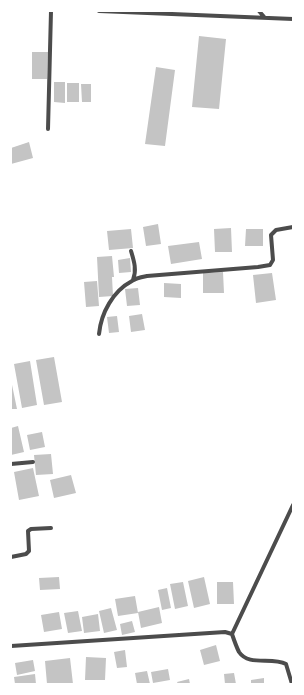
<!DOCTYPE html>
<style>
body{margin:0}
#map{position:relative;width:304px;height:695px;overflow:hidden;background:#fff;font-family:"Alegreya Sans",sans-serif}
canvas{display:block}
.frame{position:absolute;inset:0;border:12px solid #fff;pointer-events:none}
</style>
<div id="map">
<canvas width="304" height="695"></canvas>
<div class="frame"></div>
</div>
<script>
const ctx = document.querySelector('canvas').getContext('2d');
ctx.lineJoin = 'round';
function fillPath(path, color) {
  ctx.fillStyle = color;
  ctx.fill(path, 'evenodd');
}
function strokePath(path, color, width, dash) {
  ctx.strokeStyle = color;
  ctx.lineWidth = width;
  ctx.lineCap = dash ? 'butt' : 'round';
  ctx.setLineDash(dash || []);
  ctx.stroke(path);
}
const building = new Path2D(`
 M199 36 226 39 219 109 192 107Z
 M32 52H48L47 79H32Z
 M156 67 175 70 165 146 145 144Z
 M54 82H65V103L54 102Z
 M67 83H79V102H67Z
 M81 84H91V102H82Z
 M29 142 33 158 11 164V148Z
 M158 224 161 244 146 246 143 227Z
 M231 228 232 252H215L214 229Z
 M131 229 133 248 109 250 107 231Z
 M246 229H263V246H245Z
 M199 242 202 259 171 264 168 246Z
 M112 256 114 277H112L113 296 99 297 97 257Z
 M130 258 131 272 119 273 118 260Z
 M223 272 224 293H203V273Z
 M272 273 276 300 256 303 253 275Z
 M97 281 99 306 86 307 84 282Z
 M164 283 181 284V298L164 297Z
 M138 288 140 305 127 306 125 289Z
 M142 314 145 330 131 332 129 316Z
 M117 316 119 332 109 333 107 317Z
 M54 357 62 402 44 405 36 360Z
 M30 361 37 405 22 408 14 364Z
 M11 380 17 409H11Z
 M18 426 24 452 11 455V428Z
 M42 432 45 447 30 450 27 435Z
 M51 454 53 474 36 475 34 455Z
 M33 468 39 496 19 500 14 472Z
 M71 475 76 493 54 498 50 480Z
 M59 577 60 589 40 590 39 578Z
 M204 577 210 604 194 608 188 581Z
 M183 582 188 606 175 609 170 584Z
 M217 582H233L234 604H217Z
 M167 588 171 608 162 610 158 590Z
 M135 596 138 613 118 616 115 599Z
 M159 607 162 623 141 628 138 612Z
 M111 608 117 630 104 633 99 611Z
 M78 611 82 631 68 633 64 613Z
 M59 612 62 629 44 632 41 615Z
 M98 614 100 631 84 633 82 617Z
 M132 621 135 632 122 635 120 624Z
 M216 645 220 661 204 665 200 650Z
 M125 650 127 667 117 668 114 652Z
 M86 657 106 658 105 680H85Z
 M70 658 73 684H47L45 661Z
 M33 660 35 671 17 675 15 663Z
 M168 669 170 680 153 683 151 672Z
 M147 671 150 684H137L135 673Z
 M234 673 236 684H225L224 674Z
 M35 674 36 684H15L14 677Z
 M264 678V684H251V680Z
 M189 679 190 684H178L177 682Z`);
const minor = new Path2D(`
 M99 11 293 19
 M259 11 265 18
 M48 129 51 11
 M131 251C134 261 137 270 133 280
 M99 334C101 313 113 291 132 281 136 278 142 277 147 276L258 267 270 265 273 260 271 235 276 230 293 227
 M11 464 33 462
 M11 557 26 554 29 551 28 531 31 529 51 528
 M232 634 293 505
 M11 646 225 632 232 634C234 640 236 646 239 652 249 667 272 656 286 664L292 684`);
fillPath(building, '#c4c4c4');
strokePath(minor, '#4c4c4c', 4);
</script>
